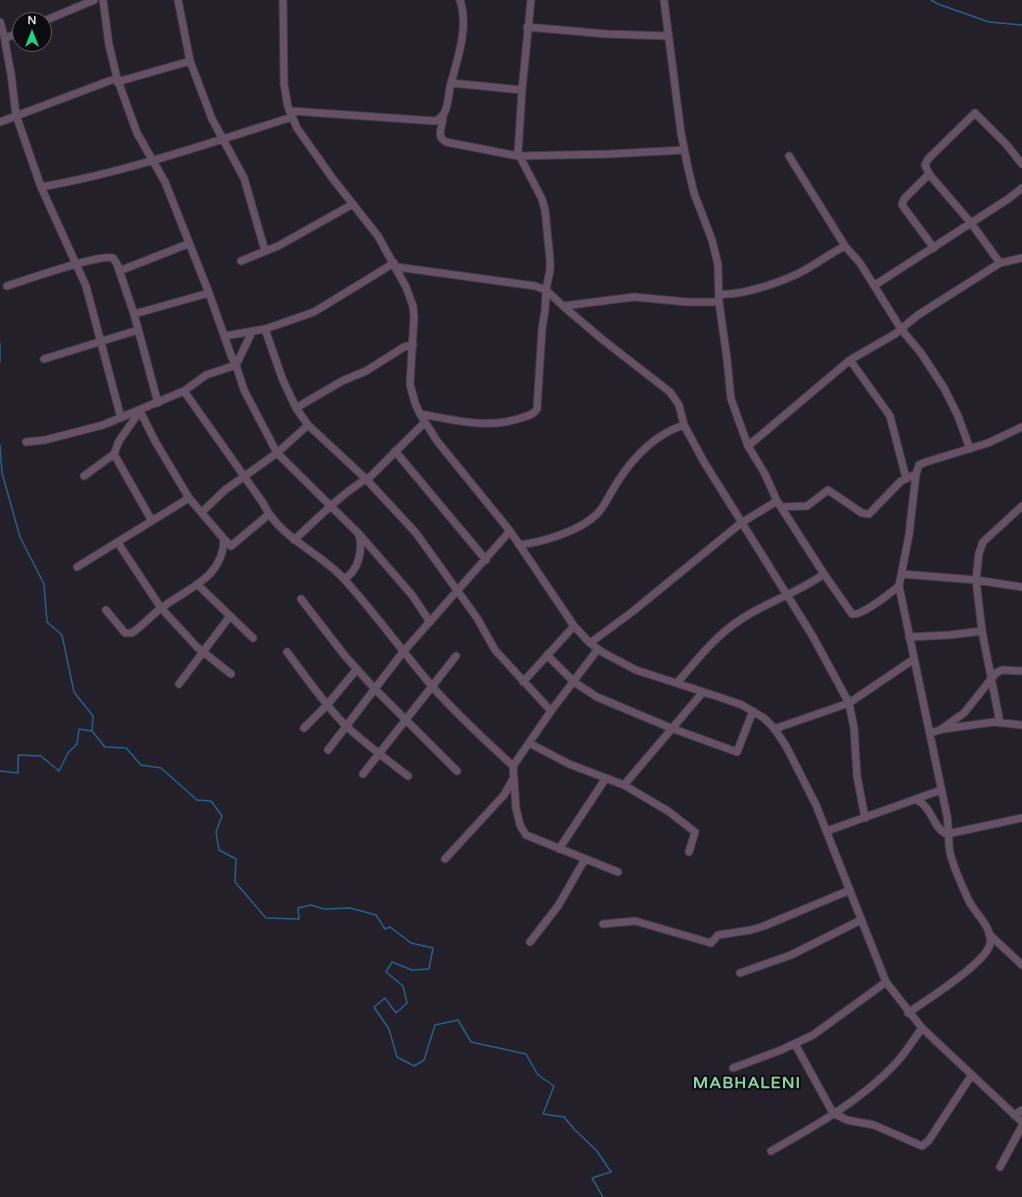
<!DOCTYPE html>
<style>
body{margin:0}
#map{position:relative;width:1022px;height:1197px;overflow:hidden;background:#23202a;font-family:"Varela Round",sans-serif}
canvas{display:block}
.north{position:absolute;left:12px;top:12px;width:40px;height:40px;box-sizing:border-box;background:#0c0b0f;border:1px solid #616065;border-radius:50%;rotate:0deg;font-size:11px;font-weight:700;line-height:16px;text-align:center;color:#e1dfe6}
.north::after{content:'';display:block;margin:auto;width:14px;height:18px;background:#19d989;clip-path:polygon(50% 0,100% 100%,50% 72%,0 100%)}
</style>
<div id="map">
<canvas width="1022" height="1197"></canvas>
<div class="north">N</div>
</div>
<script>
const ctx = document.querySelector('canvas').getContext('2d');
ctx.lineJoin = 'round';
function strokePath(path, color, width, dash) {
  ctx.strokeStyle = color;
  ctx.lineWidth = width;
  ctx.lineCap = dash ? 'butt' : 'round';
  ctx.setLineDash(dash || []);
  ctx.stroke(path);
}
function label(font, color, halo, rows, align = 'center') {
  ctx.font = font + ' "Varela Round",sans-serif';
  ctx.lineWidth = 4;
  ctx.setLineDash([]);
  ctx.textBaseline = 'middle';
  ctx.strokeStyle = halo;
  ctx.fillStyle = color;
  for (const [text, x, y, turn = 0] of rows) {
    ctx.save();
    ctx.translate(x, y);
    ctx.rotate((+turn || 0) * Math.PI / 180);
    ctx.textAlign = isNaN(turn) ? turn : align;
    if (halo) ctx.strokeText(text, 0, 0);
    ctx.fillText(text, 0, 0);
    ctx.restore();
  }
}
const stream = new Path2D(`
 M931 0 938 4 989 22 1022 25
 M0 343V362
 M0 445 2 473 20 537 44 584 47 622 62 635 74 692 93 716 92 731
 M0 771 18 773V755L41 756 59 771 68 753 77 744 79 729 92 731 105 747 126 748 141 765 161 768 197 800 211 801 222 816 216 832 219 850 236 859 235 882 266 918 299 919 298 908 311 905 324 909 350 908 376 915 385 929 390 927 411 943 433 948 429 969 412 970 392 962 386 972 403 986 407 1003 396 1013 385 998 374 1007 389 1029 397 1057 414 1066 424 1060 435 1025 458 1020 471 1042 526 1054 538 1075 554 1086 543 1114 564 1117 575 1130 597 1151 611 1172 592 1178 603 1197`);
const minor = new Path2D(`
 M178 0 190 61 212 119 244 178 265 251
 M283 0 284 84 288 107 297 128 333 179 378 236 406 287 413 306 414 317 410 384 415 403 420 414 437 441 510 531 574 626 590 643 602 652 636 670 716 696 742 705 764 718 774 728 786 746 816 805 886 982 922 1028 1022 1122
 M664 0 681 133 688 168 694 193 712 240 718 265 719 302 727 359 731 399 748 446 765 474 777 501 824 574 852 614C862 616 890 593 899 586
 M44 21 94 0
 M0 22 5 39
 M527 27 607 34 668 36
 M20 32 6 38 5 42 11 74 16 115 41 187 86 286 121 418
 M117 78 137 133 165 182 209 293 232 358 236 365 244 390 277 453 359 534C363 549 359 571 344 579
 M117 82 190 61
 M451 83C458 57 469 27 460 0
 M291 111 435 121C450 115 447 97 451 83L522 90 531 0
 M443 117C443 127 435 136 446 142L518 156 610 154 684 150
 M0 122 117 78 109 45 103 0
 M789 156 845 246
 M929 174 904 199 902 205 934 248
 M41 187C126 172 210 143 292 117
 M241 261 278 246 353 204
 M1000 263 1022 258
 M397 267 535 286 546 290 563 306 634 297 688 302H719
 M119 271 188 244
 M875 285 1008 199 1022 188
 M7 286C26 280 98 254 113 258L117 264 134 314 158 403
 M719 294C742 296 785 281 805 270 819 262 831 253 845 246L860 263 901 329 921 353 944 388 958 416 970 449
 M563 306 603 340 670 392 679 405 684 425 704 462 812 635 849 703 854 728 857 776 865 818
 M134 314 209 293
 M265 329 282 378 296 408 308 425 365 478 416 533 477 618 495 650 551 711
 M225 336 265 329 314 312 394 263
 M44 359 138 330
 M850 360 890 416 906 478
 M184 391 263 503C280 539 319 551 344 579 375 613 401 650 431 685 456 714 485 740 513 766
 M296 408 342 381 366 371 404 347 413 345
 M420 414C454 420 490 430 524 417 530 415 534 414 537 409L542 329 545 311 546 290 550 270V259L545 210 542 199 518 153 522 90
 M26 442 45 440 103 425 184 391 206 375 236 365 252 332
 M748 446 850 360 895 334 918 315 1000 263 971 223 929 174 925 165 928 159 975 113 1006 144 1022 164
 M395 451 486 560
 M114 454 152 521
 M84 476 114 454 119 441 140 411 155 441 189 498 224 539
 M781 507 807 506 828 490 862 513 869 514 901 481 916 474
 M202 512 225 490 277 453 308 425
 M359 534 412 595 430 622
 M294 540C318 518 343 492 371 476L425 422
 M118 543 161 608 197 647 231 674
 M519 545C543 542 580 531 597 514 605 506 609 495 615 486 632 458 653 435 684 425
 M77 567 189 498
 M902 574 976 580 1022 587
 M198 585 253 638
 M301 599 345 656 374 688 457 771
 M106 610 125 633H132C142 626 151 616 160 609 187 588 223 579 224 539L231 546 268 515
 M909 637 950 635 982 631
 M590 643 632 612 741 523 777 501
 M598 649 551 711 513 766 516 808 520 825 526 835 618 872
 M287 652C306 677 324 704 346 726 366 744 387 760 408 776
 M547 655 574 682 597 697 671 728 737 752 753 711
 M523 682 574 626
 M677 683C696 661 715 636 740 620 766 602 796 594 824 574
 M179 684 230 616
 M1000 723 982 631 976 580 979 553 983 542 1022 506
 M304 728 327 705 357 669
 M774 729 849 703 914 659
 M943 729 994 722 1022 725
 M930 733 940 730 964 713 996 673 1002 670 1022 671
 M529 743 569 764 624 785 668 811 695 832 689 852
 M328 750 403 652 510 531
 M363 774 456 656
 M624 785 703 692
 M917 800C933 808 933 829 947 834L1022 818
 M827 831 941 790
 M559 849 606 778
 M445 859 504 795 513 779
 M603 924 635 921 711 943 718 935 751 930 764 926 850 890
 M989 934 1022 965
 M530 942 558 906 585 859
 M740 973 791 955 861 920
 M908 1013C925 1001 986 963 990 944 993 927 976 915 969 901 962 886 954 869 950 853 948 841 949 828 947 816L899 586 909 535 916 474 919 465 926 462 988 443 1022 427
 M795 1044 833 1113 847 1120 874 1125 922 1146 929 1140 971 1076
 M733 1068 781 1050 813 1035 886 982
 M1014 1115 1022 1110
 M771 1151C815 1126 862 1100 896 1063 906 1052 914 1039 922 1028
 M1000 1167 1022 1126`);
const districtNames = [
 ["MABHALENI",747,1084]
];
strokePath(stream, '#266089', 1.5);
strokePath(minor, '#3e3b44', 9);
strokePath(minor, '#655164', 7);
ctx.letterSpacing = '1px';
label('bold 16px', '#87d4a7', '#0c0b0f', districtNames);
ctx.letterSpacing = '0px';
</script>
